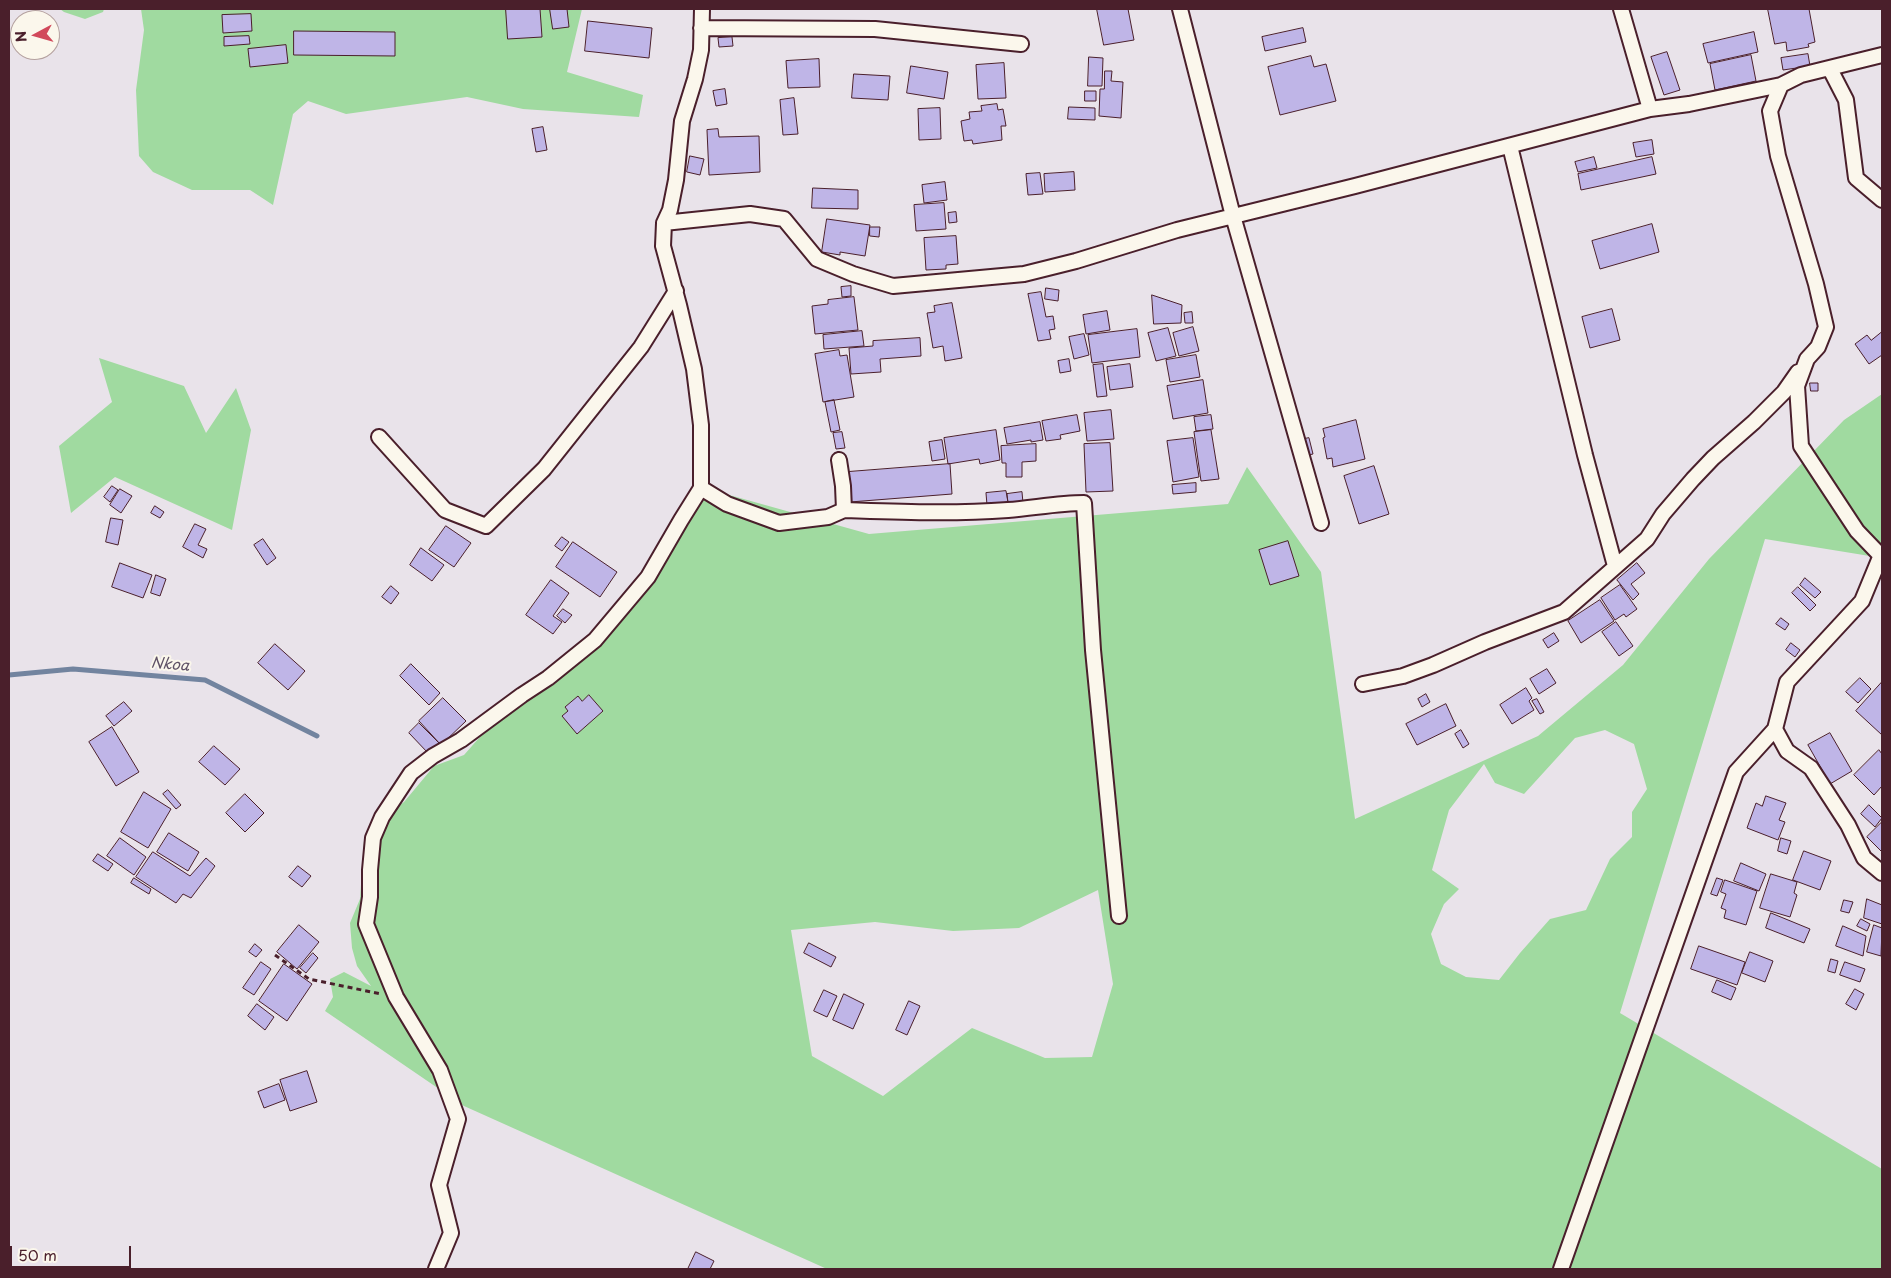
<!DOCTYPE html>
<style>
body{margin:0}
#map{position:relative;width:1891px;height:1278px;overflow:hidden;background:#e9e3ea;font-family:"Playpen Sans",sans-serif}
canvas{display:block}
.frame{position:absolute;inset:0;border:10px solid #4a1f2b;pointer-events:none}
.north{position:absolute;left:10px;top:10px;width:50px;height:50px;box-sizing:border-box;background:#fbf7ec;border:1px solid #b4a19f;border-radius:50%;rotate:264deg;font-size:14px;font-weight:700;line-height:20px;text-align:center;color:#4a1f2b}
.north::after{content:'';display:block;margin:auto;width:18px;height:22px;background:#d1495b;clip-path:polygon(50% 0,100% 100%,50% 72%,0 100%)}
.scale{position:absolute;left:10px;top:1246px;width:121px;height:22px;box-sizing:border-box;border:2px solid #4a1f2b;border-top:0;padding-left:6px;font-size:15px;line-height:18px;white-space:nowrap;color:#4a1f2b;-webkit-text-stroke:4px #fbf7ec;paint-order:stroke}
</style>
<div id="map">
<canvas width="1891" height="1278"></canvas>
<div class="frame"></div>
<div class="north">N</div>
<div class="scale">50 m</div>
</div>
<script>
const ctx = document.querySelector('canvas').getContext('2d');
ctx.lineJoin = 'round';
function fillPath(path, color) {
  ctx.fillStyle = color;
  ctx.fill(path, 'evenodd');
}
function strokePath(path, color, width, dash) {
  ctx.strokeStyle = color;
  ctx.lineWidth = width;
  ctx.lineCap = dash ? 'butt' : 'round';
  ctx.setLineDash(dash || []);
  ctx.stroke(path);
}
function label(font, color, halo, rows, align = 'center') {
  ctx.font = font + ' "Playpen Sans",sans-serif';
  ctx.lineWidth = 4;
  ctx.setLineDash([]);
  ctx.textBaseline = 'middle';
  ctx.strokeStyle = halo;
  ctx.fillStyle = color;
  for (const [text, x, y, turn = 0] of rows) {
    ctx.save();
    ctx.translate(x, y);
    ctx.rotate((+turn || 0) * Math.PI / 180);
    ctx.textAlign = isNaN(turn) ? turn : align;
    if (halo) ctx.strokeText(text, 0, 0);
    ctx.fillText(text, 0, 0);
    ctx.restore();
  }
}
const green = new Path2D(`
 M60 9H104L103 12 85 19 64 12Z
 M141 9H582L567 72 643 95 639 117 523 109 467 97 346 114 308 101 293 114 273 205 250 190H192L153 172 139 156 136 90 144 30Z
 M99 358 184 386 206 433 236 388 251 430 232 530 115 477 71 513 59 446 112 402Z
 M1882 394V558L1765 539 1620 1013 1882 1169V1269H827L464 1106 325 1011 333 997 330 979 344 972 371 986 357 966 352 948 350 923 360 899 364 841 377 821 404 802 434 766 464 755 524 687 552 684 593 639 654 583 686 521 697 486 869 534 1228 504 1247 467 1321 572 1355 819 1538 736 1623 665 1709 559 1844 420ZM1605 730 1634 744 1647 789 1632 812V837L1610 859 1586 910 1550 919 1520 953 1499 980 1466 977 1441 964 1431 934 1444 904 1459 889 1432 870 1449 810 1484 764 1495 783 1524 794 1575 738ZM1098 890 1113 984 1092 1057 1045 1058 972 1028 883 1096 812 1056 791 930 875 922 953 931 1019 928Z`);
const stream = new Path2D(`
 M9 675 73 669 205 680 317 736`);
const building = new Path2D(`
 M506 9H540L542 37 508 39Z
 M550 9H567L569 27 553 29Z
 M1097 9H1128L1134 40 1104 45Z
 M1768 9H1809L1815 42 1808 44 1809 47 1787 51 1786 42 1775 44Z
 M251 14 252 31 223 33 222 15Z
 M588 21 652 28 649 58 585 51Z
 M1303 28 1306 42 1265 51 1262 37Z
 M294 31 395 32V56L294 55Z
 M1754 32 1758 52 1708 63 1703 44Z
 M249 36 250 44 224 46V37Z
 M732 37 733 46 719 47 718 38Z
 M286 45 288 63 250 67 248 49Z
 M1667 52 1680 90 1664 95 1651 57Z
 M1808 54 1810 66 1783 70 1781 58Z
 M1751 55 1756 81 1715 90 1710 64Z
 M1311 56 1314 67 1326 64 1336 101 1280 115 1268 67Z
 M1089 57 1103 58 1102 86H1088Z
 M819 59 820 87 788 88 786 61Z
 M1004 63 1006 98 978 99 976 65Z
 M911 66 948 72 944 99 907 93Z
 M1105 71H1112L1111 81 1123 82 1121 118 1099 116 1100 89H1104Z
 M854 74 890 76 888 100 852 98Z
 M725 89 727 104 716 106 713 91Z
 M1085 91H1096V101H1085Z
 M794 98 798 134 783 135 780 100Z
 M997 104 998 110 1003 109 1006 126H1001L1002 140 973 144 972 140 964 141 961 121 970 119 969 112 982 111 981 106Z
 M1069 107 1095 108V120L1068 119Z
 M940 108 941 139 919 140 918 109Z
 M543 127 547 150 536 152 532 129Z
 M718 129 719 137 759 136 760 172 709 175 707 130Z
 M1652 140 1654 154 1636 157 1633 143Z
 M690 156 704 159 700 175 687 172Z
 M1594 157 1597 168 1578 172 1575 162Z
 M1652 157 1656 174 1581 190 1578 174Z
 M1074 172 1075 190 1045 192 1044 174Z
 M1040 173 1043 194 1028 195 1026 174Z
 M945 182 947 200 924 203 922 185Z
 M813 188 858 190V209L812 208Z
 M944 203 946 229 916 231 914 205Z
 M956 212 957 222 949 223 948 213Z
 M827 219 870 225 865 256 840 252V255L822 252Z
 M1652 224 1659 252 1600 269 1592 241Z
 M870 227H880L879 237 870 236Z
 M956 236 958 264 946 265V269L926 270 924 238Z
 M851 286V296L842 297 841 287Z
 M1046 288 1059 290 1058 301 1045 299Z
 M1041 292 1046 317 1053 316 1055 329 1049 330 1051 339 1038 341 1028 294Z
 M1152 295 1182 305 1181 323 1154 324Z
 M854 297 858 330 815 334 812 306 828 304V300Z
 M952 303 962 358 945 361 943 346 933 348 927 313 935 312 934 306Z
 M1612 309 1620 340 1590 348 1582 317Z
 M1107 311 1110 330 1086 334 1083 315Z
 M1192 312 1193 323H1185L1184 313Z
 M1193 327 1199 351 1179 356 1173 333Z
 M1168 328 1176 356 1156 361 1148 333Z
 M1137 329 1140 357 1092 363 1088 335Z
 M862 331 864 346 824 349 823 335Z
 M1882 332V355L1869 364 1855 344 1867 335 1871 340Z
 M1084 334 1089 355 1074 359 1069 337Z
 M920 338 921 356 880 359 881 372 851 374 849 348 873 346V341Z
 M839 350 840 356 847 355 854 397 823 402 815 354Z
 M1196 355 1200 377 1170 382 1166 360Z
 M1069 359 1071 371 1060 373 1058 361Z
 M1103 364 1107 396 1097 397 1093 365Z
 M1130 364 1133 387 1110 390 1107 367Z
 M1203 380 1208 413 1173 419 1167 386Z
 M1810 383H1818V391H1811Z
 M834 400 840 430 831 432 825 402Z
 M1111 410 1114 439 1087 441 1084 413Z
 M1077 415 1080 431 1060 435 1061 439 1046 441 1042 421Z
 M1211 415 1213 429 1196 431 1194 417Z
 M1356 420 1365 459 1333 467 1332 458 1327 459 1323 438 1325 437 1323 429Z
 M1040 422 1043 440 1031 442V440L1007 444 1004 428Z
 M996 430 1000 460 980 464 979 459 948 464 944 438Z
 M1211 430 1219 479 1201 481 1194 432Z
 M842 432 845 448 836 449 833 433Z
 M1193 438 1199 477 1173 482 1167 441Z
 M1309 438 1313 454 1304 456 1300 440Z
 M942 440 945 459 932 461 929 442Z
 M1110 443 1113 491 1086 492 1084 444Z
 M1036 444V461L1022 462V477H1006V463H1002L1001 446Z
 M950 464 952 494 850 502 848 472Z
 M1374 466 1389 514 1359 524 1344 476Z
 M1196 483V492L1173 494 1172 485Z
 M112 486 118 490 110 502 104 497Z
 M120 489 132 496 121 513 110 505Z
 M1006 491 1008 502 987 505 986 493Z
 M1022 492 1023 503 1008 504 1007 494Z
 M155 506 164 512 160 518 151 513Z
 M111 518 123 520 118 545 106 542Z
 M195 524 206 529 198 545 207 549 203 558 183 547Z
 M446 526 471 543 454 567 429 550Z
 M562 537 569 542 562 551 555 546Z
 M263 539 276 558 267 565 254 545Z
 M1288 541 1299 576 1270 585 1259 550Z
 M573 542 617 572 600 597 556 567Z
 M421 548 444 565 432 581 410 565Z
 M120 563 152 575 143 598 112 587Z
 M1637 563 1645 573 1631 584 1639 594 1633 600 1617 580Z
 M156 575 166 579 160 596 151 593Z
 M1805 578 1821 592 1815 598 1800 585Z
 M551 580 569 593 553 616 562 622 553 634 526 615Z
 M1620 585 1637 609 1626 617 1624 614 1615 620 1601 598Z
 M391 586 399 593 391 604 382 597Z
 M1798 587 1816 605 1810 611 1792 593Z
 M1600 600 1614 621 1581 643 1568 621Z
 M563 609 572 615 565 623 557 616Z
 M1781 618 1789 624 1785 630 1776 624Z
 M1616 622 1633 646 1619 656 1602 632Z
 M1554 633 1559 641 1548 648 1543 640Z
 M1791 643 1800 650 1795 657 1786 650Z
 M275 644 305 671 288 690 258 663Z
 M411 664 440 693 429 705 400 676Z
 M1547 669 1556 683 1539 694 1530 679Z
 M1860 678 1871 689 1858 703 1846 692Z
 M1882 682V735L1856 711Z
 M1526 688 1532 698 1529 701 1534 710 1512 724 1500 705Z
 M1426 694 1430 702 1422 707 1418 699Z
 M589 695 603 711 577 734 562 716 568 711 565 707 578 696 582 701Z
 M443 698 466 721 441 745 419 721Z
 M1537 699 1544 712 1540 714 1532 701Z
 M124 702 132 711 114 726 106 716Z
 M1446 704 1456 726 1417 745 1406 724Z
 M419 723 439 743 428 753 409 733Z
 M112 727 139 772 116 786 89 742Z
 M1461 730 1469 744 1463 748 1455 734Z
 M1830 733 1852 771 1830 784 1808 745Z
 M214 746 240 769 225 785 199 762Z
 M1879 750 1882 754V786L1874 795 1854 775Z
 M168 790 181 805 176 809 163 794Z
 M144 792 171 809 148 848 121 832Z
 M245 794 264 813 245 832 226 813Z
 M1766 796 1786 803 1779 820 1785 822 1778 840 1747 828 1756 803 1762 806Z
 M1869 805 1882 818 1875 827 1861 814Z
 M1882 822V852L1867 837Z
 M169 833 199 852 188 871 157 852Z
 M120 838 146 857 134 875 107 856Z
 M1781 838 1791 841 1787 854 1778 851Z
 M1804 851 1831 861 1820 890 1793 880Z
 M153 852 190 876 206 858 215 866 191 898 183 894 176 903 136 877Z
 M98 854 113 864 108 871 93 861Z
 M1741 863 1766 874 1759 891 1734 881Z
 M298 866 311 876 302 887 289 877Z
 M1771 874 1797 882 1794 893 1797 895 1790 917 1760 908Z
 M134 878 151 889 149 894 131 883Z
 M1717 878 1723 880 1717 896 1711 894Z
 M1725 880 1757 891 1746 925 1724 918 1726 910 1721 908 1726 894 1721 892Z
 M1867 899 1882 905V924L1864 918Z
 M1844 900 1853 902 1849 913 1841 911Z
 M1771 913 1810 929 1804 943 1766 928Z
 M1861 919 1870 924 1867 931 1857 926Z
 M299 925 319 942 297 969 277 952Z
 M1874 925 1882 928 1881 956 1867 952Z
 M1843 926 1866 936 1863 956 1836 946Z
 M809 943 836 957 831 967 804 953Z
 M255 944 262 950 256 957 249 952Z
 M1699 946 1745 962 1737 985 1691 969Z
 M1750 952 1773 961 1765 982 1742 973Z
 M313 953 318 958 306 973 300 968Z
 M1831 959 1838 961 1835 973 1828 971Z
 M261 962 271 969 254 995 243 988Z
 M1845 962 1865 969 1860 982 1840 975Z
 M284 964 312 984 287 1021 259 1001Z
 M1717 980 1736 988 1731 1000 1712 992Z
 M1855 989 1864 994 1856 1010 1846 1004Z
 M824 990 837 996 827 1017 814 1011Z
 M844 994 864 1004 853 1029 833 1020Z
 M909 1001 920 1006 907 1035 896 1030Z
 M257 1004 274 1017 265 1030 248 1016Z
 M307 1071 317 1102 290 1111 280 1080Z
 M279 1084 285 1100 264 1108 258 1092Z
 M696 1252 714 1261 710 1269H688Z`);
const path = new Path2D(`
 M275 955 309 979 381 994`);
const minor = new Path2D(`
 M1180 9 1233 216 1321 523
 M1621 9 1650 109
 M701 28 875 29 1021 44
 M1882 55 1801 75 1781 85 1770 111 1778 156 1816 284 1826 327 1818 347 1807 359 1797 386 1801 446 1857 531 1882 557
 M1830 69 1846 100 1856 178 1882 200
 M1510 146 1585 455 1615 566
 M664 223 750 214 784 219 817 259 853 274 893 286 1024 274 1076 261 1177 230 1355 186 1650 109 1689 104 1781 85
 M379 437 445 510 486 526 544 469 641 347 676 291
 M701 488 727 504 779 523 828 517 844 510 843 486 839 460
 M844 510C899 512 953 514 1008 510 1034 508 1058 503 1084 503L1093 650 1119 916
 M1363 684 1403 676 1433 665 1485 642 1564 612 1647 539 1663 514 1693 479 1713 458 1754 422 1784 392 1798 372
 M1775 729 1787 751 1811 768 1848 825 1864 858 1882 873
 M436 1269 451 1233 439 1185 458 1119 440 1070 396 997 366 924 370 897V870L373 838 382 817 411 773 433 756 461 740 522 695 548 678 595 640 648 577 681 520 701 488V425L694 369 679 305 663 246 664 223 670 210 676 180 682 121 695 79 701 50 702 9
 M1561 1269 1736 772 1775 729 1787 682 1862 601 1881 555`);
const waterNames = [
 ["Nkoa",170,665,5]
];
fillPath(green, '#a0daa0');
strokePath(stream, '#72849f', 5);
fillPath(building, '#bfb5e7');
strokePath(building, '#4a1f2b', 1);
strokePath(minor, '#4a1f2b', 18);
strokePath(path, '#4a1f2b', 3, [5, 4]);
strokePath(minor, '#fbf7ec', 14);
label('italic 15px', '#5e5165', '#fbf7ec', waterNames);
</script>
